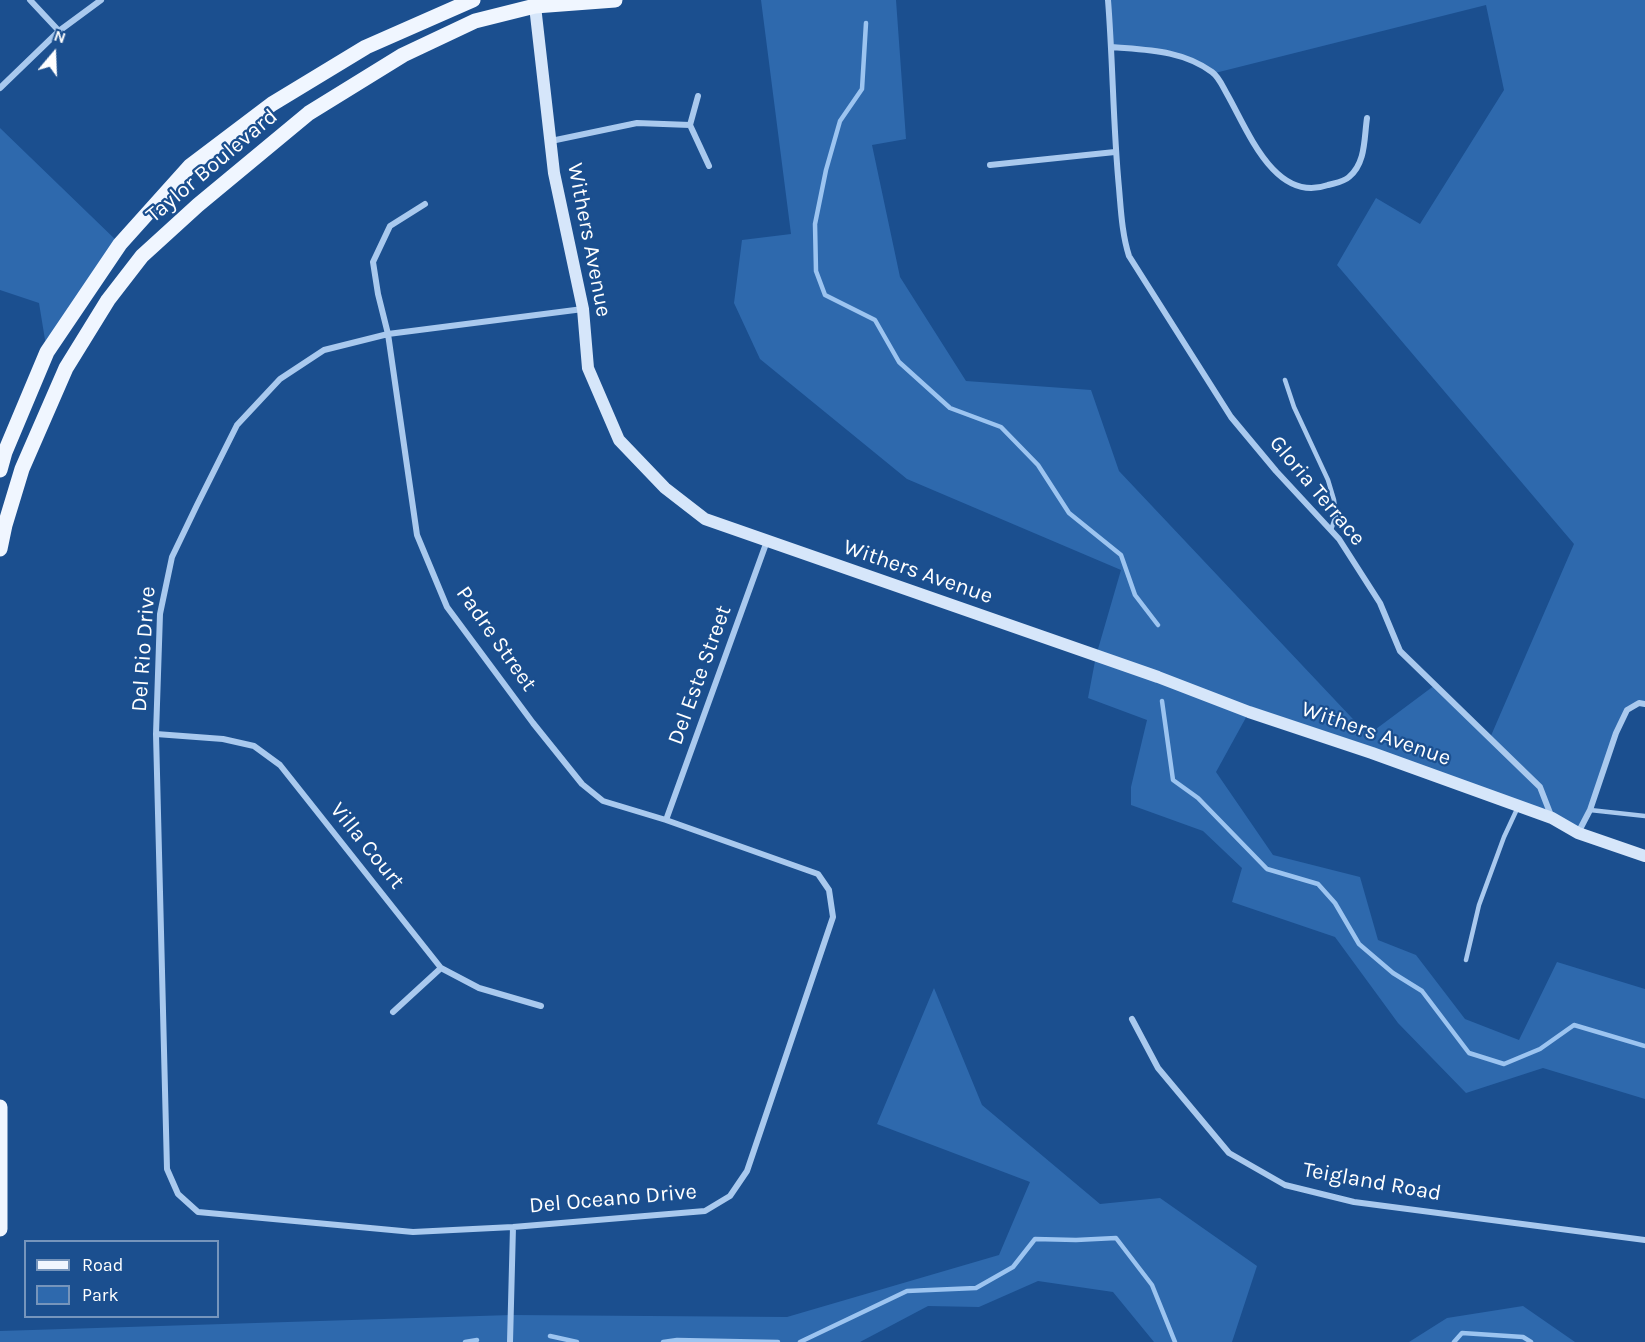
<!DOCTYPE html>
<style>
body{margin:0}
#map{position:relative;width:1645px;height:1342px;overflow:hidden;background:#1b4f8f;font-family:Karla,sans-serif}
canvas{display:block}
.legend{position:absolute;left:24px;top:1240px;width:195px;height:78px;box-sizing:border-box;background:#1b4f8f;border:2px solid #7695bc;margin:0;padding:8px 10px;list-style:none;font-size:18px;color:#fff}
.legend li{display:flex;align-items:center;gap:12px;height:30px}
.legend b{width:30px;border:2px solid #7695bc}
.north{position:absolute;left:24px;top:24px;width:60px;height:60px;-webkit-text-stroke:4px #1b4f8f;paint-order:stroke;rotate:19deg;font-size:16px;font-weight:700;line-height:24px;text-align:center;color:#fff}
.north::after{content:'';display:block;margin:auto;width:21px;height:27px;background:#fff;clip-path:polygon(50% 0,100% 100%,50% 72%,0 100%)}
</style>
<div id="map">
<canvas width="1645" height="1342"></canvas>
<ul class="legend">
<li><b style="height:8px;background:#f0f6ff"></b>Road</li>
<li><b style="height:16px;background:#2e69ad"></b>Park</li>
</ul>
<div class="north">N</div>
</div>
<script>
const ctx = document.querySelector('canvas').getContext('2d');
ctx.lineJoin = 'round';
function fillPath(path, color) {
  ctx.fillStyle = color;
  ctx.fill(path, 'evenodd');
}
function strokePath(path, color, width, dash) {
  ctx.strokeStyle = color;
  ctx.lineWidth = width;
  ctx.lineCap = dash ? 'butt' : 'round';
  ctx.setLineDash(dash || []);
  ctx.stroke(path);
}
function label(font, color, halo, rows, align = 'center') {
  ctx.font = font + ' Karla,sans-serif';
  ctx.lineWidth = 4.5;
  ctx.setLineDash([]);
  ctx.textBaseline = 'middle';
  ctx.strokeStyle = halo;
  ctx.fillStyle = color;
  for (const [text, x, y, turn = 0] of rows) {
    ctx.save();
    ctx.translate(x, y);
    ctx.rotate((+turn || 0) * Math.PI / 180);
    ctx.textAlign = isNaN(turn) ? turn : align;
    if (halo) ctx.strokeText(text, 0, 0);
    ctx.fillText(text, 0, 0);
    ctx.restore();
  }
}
const green = new Path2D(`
 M761 0H896L906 139 872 145 900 277 966 381 1091 390 1119 471 1368 735 1435 685 1490 738 1574 544 1337 265 1376 198 1420 224 1504 90 1486 5 1215 73 1192 59 1112 47 1108 0H1645V704L1639 703 1627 711 1578 833 1249 712 1216 772 1273 855 1360 877 1378 940 1416 955 1465 1019 1519 1040 1557 962 1645 989V1099L1543 1068 1466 1093 1398 1023 1335 937 1232 902 1242 868 1203 831 1131 805V787L1147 720 1088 698 1096 656 1121 570 907 479 760 359 734 303 742 240 791 234Z
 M0 128 120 244 47 352 39 303 0 290Z
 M934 988 982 1105 1100 1204 1160 1198 1257 1266 1232 1342H1154L1113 1292 1038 1281 979 1307 928 1306 860 1342H0V1331L511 1315 787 1317 999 1255 1030 1182 877 1124Z
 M1523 1306 1575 1342H1409L1447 1318Z`);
const stream = new Path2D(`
 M866 23 862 89 840 121 826 170 815 224 816 271 825 295 875 320 899 362 950 408 1001 427 1038 465 1069 513 1121 555 1135 595 1158 625
 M1162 701 1173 780 1198 798 1267 869 1318 884 1335 903 1359 944 1393 973 1422 991 1469 1053 1504 1064 1540 1049 1574 1025 1645 1046
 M550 1336 577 1342
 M465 1342 477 1340
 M663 1342 677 1340 778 1342
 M800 1342 907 1291 976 1288 1013 1267 1035 1239 1076 1240 1116 1238 1152 1285 1175 1342
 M1454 1342 1462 1333 1523 1337 1531 1342`);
const lane = new Path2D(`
 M1285 380 1294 407 1328 480 1334 500 1336 515 1331 530
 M1590 810 1645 816
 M1466 960 1479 905 1504 837 1518 807`);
const street = new Path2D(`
 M30 0 59 31
 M1108 0C1113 63 1113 126 1119 188 1121 211 1122 234 1129 256L1231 417 1276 471 1339 539 1380 603 1400 651 1540 787 1552 818
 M1112 47C1147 50 1182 50 1212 72 1219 77 1223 87 1227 94 1248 131 1275 204 1328 185 1335 183 1344 182 1349 177 1366 163 1364 138 1367 118
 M0 88 59 31 101 0
 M698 96 690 125 709 166
 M551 141 637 123 690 125
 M990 165 1115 152
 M425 204 390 226 373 262 378 294 388 334 417 535 447 607 533 723 582 784 603 801 666 820 818 874 829 890 833 917 747 1171 730 1196 705 1211 513 1227 413 1232 198 1212 178 1194 167 1169 156 734 160 614 172 557 197 505 237 425 280 379 324 350 388 334 583 309
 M156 734 223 739 254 746 280 765 441 968 479 988 541 1006
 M666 820 767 541
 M1578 833 1590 810 1616 733 1627 710 1639 703 1645 704
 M393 1012 441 968
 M1132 1019 1158 1068 1229 1153 1285 1185 1354 1202 1645 1240
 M510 1342 513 1227`);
const secondary = new Path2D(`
 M535 6 554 173 583 309 588 368 619 440 665 488 705 519 1158 677 1249 712 1372 753 1552 818 1578 833 1645 856`);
const primary = new Path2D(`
 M0 470 5 452 47 352 120 244 190 166 272 104 366 47 473 0
 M0 549 5 525 22 469 66 368 108 300 142 256 198 205 309 113 403 55 475 21 535 6 615 0
 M0 1107V1229`);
const streetNames = [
 ["Taylor Boulevard",212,166,-40],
 ["Withers Avenue",589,240,79],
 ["Gloria Terrace",1317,491,50],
 ["Withers Avenue",918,572,19],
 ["Padre Street",496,639,55],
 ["Del Rio Drive",144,649,-86],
 ["Del Este Street",700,675,-70],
 ["Withers Avenue",1376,734,19],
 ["Villa Court",367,846,51],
 ["Teigland Road",1372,1182,10],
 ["Del Oceano Drive",613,1199,-5]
];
fillPath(green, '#2e69ad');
strokePath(stream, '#9cc4f0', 4.5);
strokePath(lane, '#a9c9ee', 4.5);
strokePath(street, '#a9c9ee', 6);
strokePath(secondary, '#d6e6fa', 12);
strokePath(primary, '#f0f6ff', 15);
label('22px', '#fff', '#1b4f8f', streetNames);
</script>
